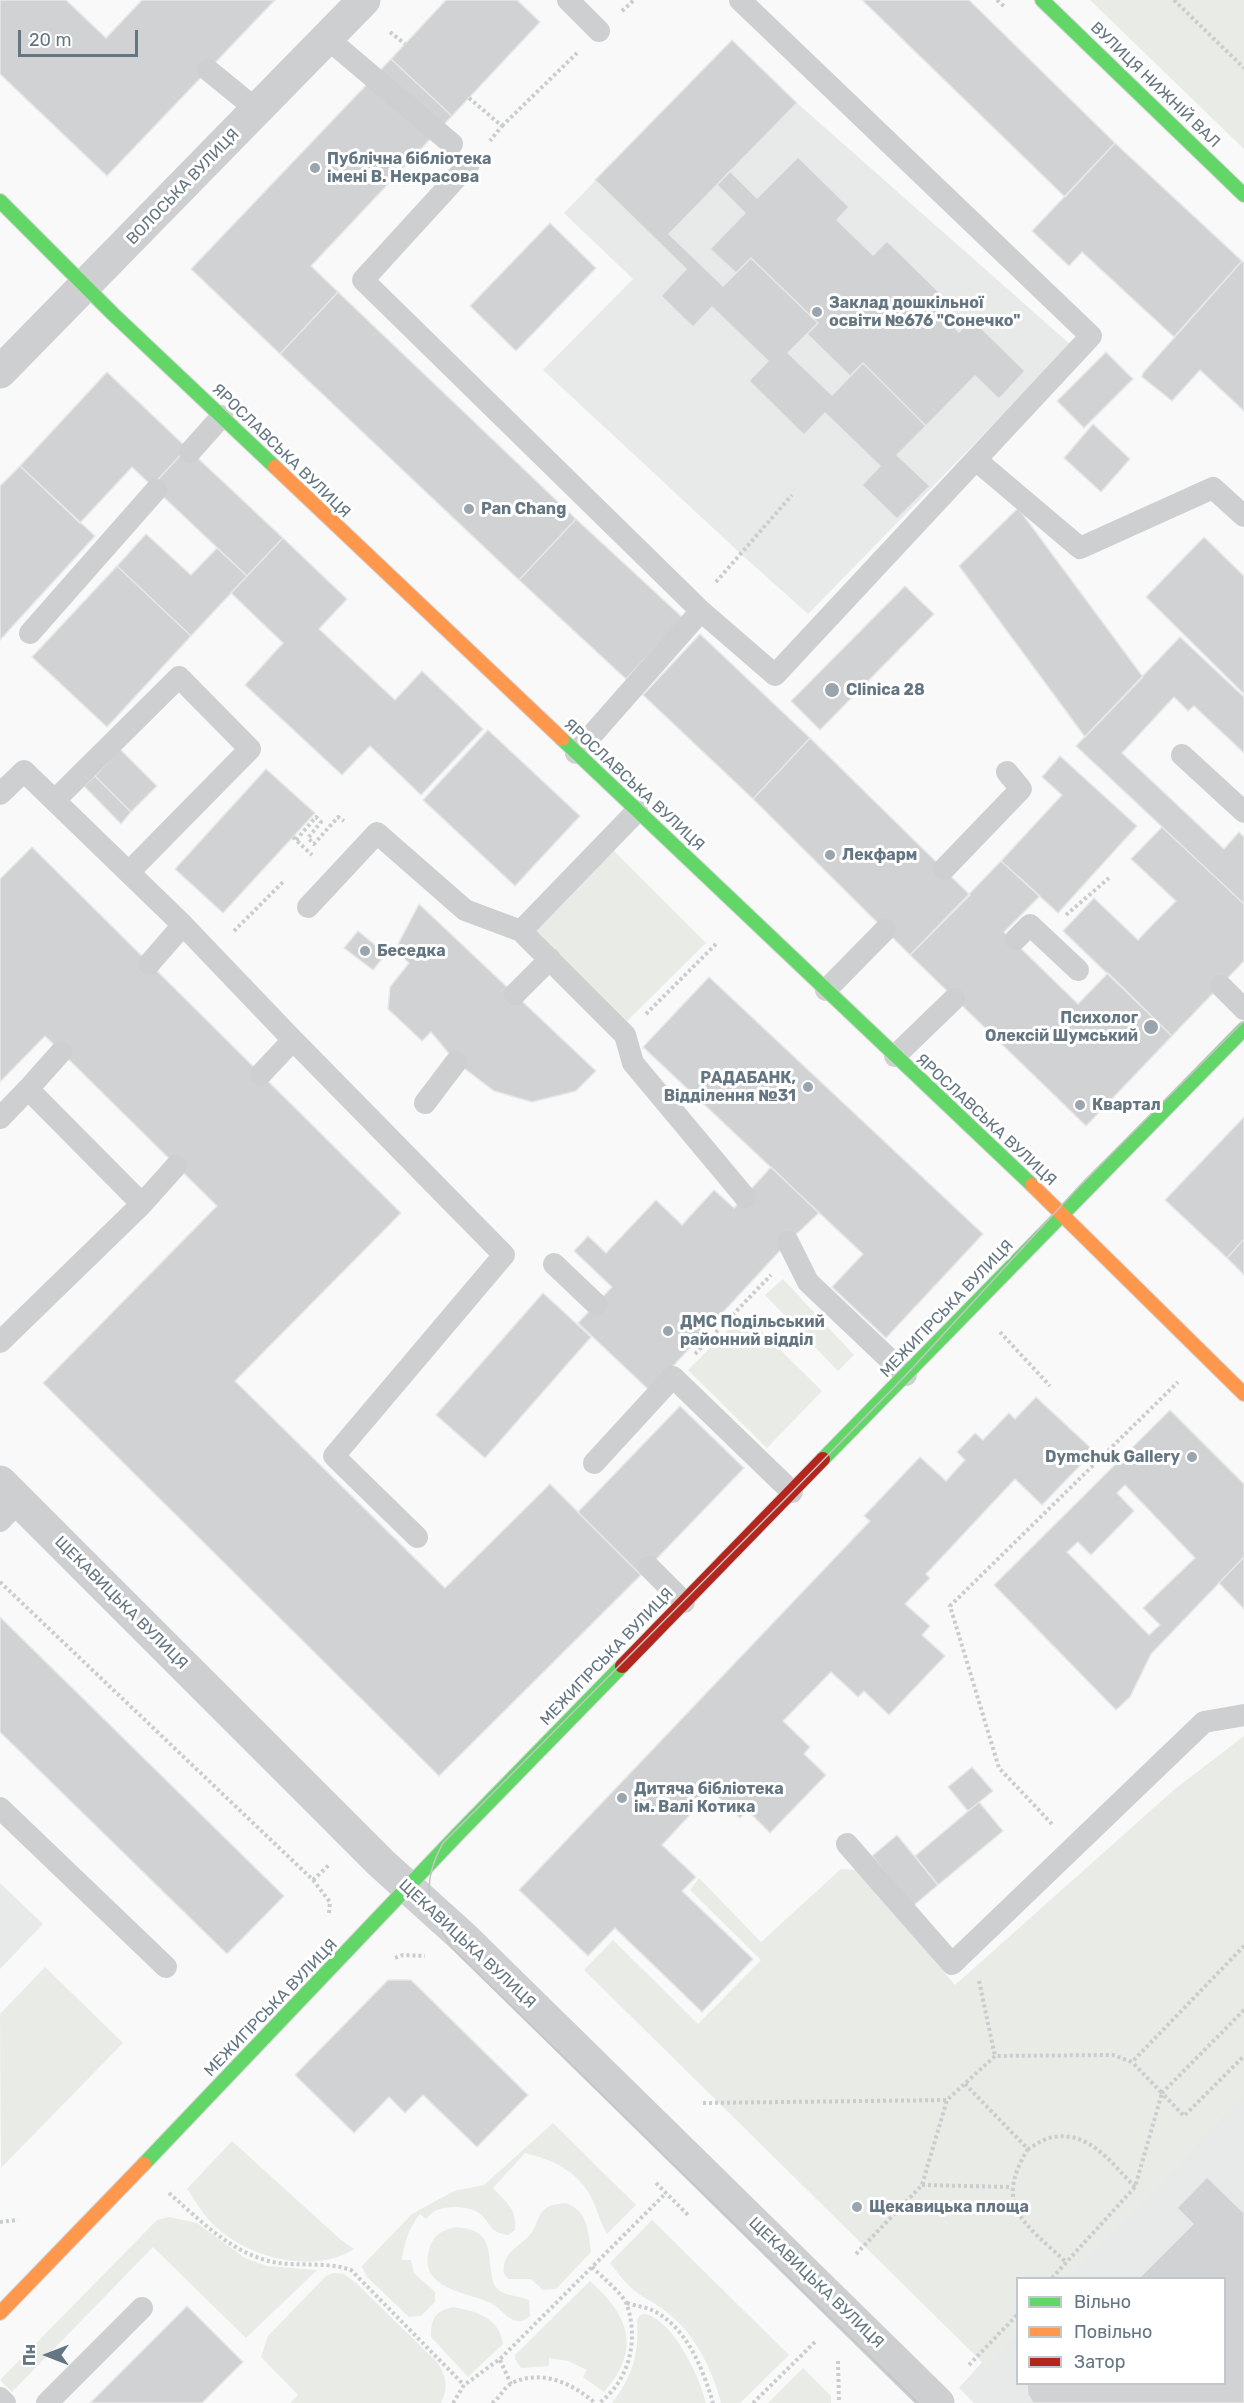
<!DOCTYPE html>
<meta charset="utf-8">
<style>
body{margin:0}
#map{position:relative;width:1244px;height:2403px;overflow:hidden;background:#f9f9f9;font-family:Rubik,sans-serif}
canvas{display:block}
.legend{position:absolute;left:1016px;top:2277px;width:210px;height:108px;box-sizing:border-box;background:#fff;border:2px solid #c1c8cd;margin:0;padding:8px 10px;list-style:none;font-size:18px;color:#657683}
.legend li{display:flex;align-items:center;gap:12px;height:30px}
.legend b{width:30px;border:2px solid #c1c8cd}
.north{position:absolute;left:18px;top:2325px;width:60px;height:60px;-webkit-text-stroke:4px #fff;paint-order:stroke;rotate:270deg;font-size:16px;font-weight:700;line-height:24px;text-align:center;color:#657683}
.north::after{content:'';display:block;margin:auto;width:21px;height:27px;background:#657683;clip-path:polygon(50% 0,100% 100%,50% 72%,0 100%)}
.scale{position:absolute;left:18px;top:30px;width:120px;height:27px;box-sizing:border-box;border:3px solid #657683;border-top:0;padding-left:8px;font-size:18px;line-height:21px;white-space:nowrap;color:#657683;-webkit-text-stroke:4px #fff;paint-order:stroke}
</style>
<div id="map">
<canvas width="1244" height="2403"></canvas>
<ul class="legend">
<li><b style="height:8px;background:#63d668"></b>Вільно</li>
<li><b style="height:8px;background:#ff974d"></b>Повільно</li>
<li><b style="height:8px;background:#b3261e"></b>Затор</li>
</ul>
<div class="north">Пн</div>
<div class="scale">20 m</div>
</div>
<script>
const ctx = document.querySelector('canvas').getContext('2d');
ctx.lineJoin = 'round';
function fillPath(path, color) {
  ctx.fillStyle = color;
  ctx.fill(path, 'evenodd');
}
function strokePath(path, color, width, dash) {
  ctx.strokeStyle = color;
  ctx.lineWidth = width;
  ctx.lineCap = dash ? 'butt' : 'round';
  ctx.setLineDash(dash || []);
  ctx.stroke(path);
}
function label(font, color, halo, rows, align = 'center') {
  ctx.font = font + ' Rubik,sans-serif';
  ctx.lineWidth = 6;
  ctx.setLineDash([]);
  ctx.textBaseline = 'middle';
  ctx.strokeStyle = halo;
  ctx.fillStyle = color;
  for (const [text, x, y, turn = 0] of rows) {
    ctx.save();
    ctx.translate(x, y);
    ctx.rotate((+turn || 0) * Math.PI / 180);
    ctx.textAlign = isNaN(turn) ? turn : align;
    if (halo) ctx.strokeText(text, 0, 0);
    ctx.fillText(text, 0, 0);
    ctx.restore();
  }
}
const built = new Path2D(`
 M732 40 797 103 1071 345 808 614 741 554 543 370 633 279 564 213Z
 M0 1883 43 1924 0 1969Z
 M1244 2071V2403H974L959 2388 1017 2323 1018 2384H1224V2278H1058Z`);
const green = new Path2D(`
 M1090 0H1244V149Z
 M610 847 706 943 627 1021 531 926Z
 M783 1279 854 1355 838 1371 765 1295Z
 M744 1314 822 1391 767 1448 688 1370Z
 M1244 1736V2096L1069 2278H1018L1017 2333 986 2366 584 1970 613 1940 698 2024 761 1960 690 1890 699 1878 761 1942 841 1869 857 1870 955 1985 1175 1789Z
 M45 1967 123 2043 1 2168 0 2014Z
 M553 2123 636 2205 607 2234C600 2222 597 2208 590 2195 577 2171 551 2159 525 2153L493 2188C505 2201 518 2210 515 2230L508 2235C488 2232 492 2223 479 2213 469 2206 448 2205 437 2210 433 2211 429 2216 426 2219L420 2214C409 2228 404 2242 402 2260H411L414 2273 435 2292V2302L421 2316 409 2317 366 2276 362 2266 412 2214 454 2191 484 2185Z
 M232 2141 341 2240 354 2249C313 2275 249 2258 215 2226 203 2215 196 2202 187 2189Z
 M566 2203C588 2211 588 2231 591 2252L556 2289 543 2290 531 2279H509L504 2274C501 2251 520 2248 532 2232 536 2226 538 2216 543 2211 549 2204 558 2204 566 2203Z
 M169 2217 197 2223 245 2258 267 2266 317 2270 246 2338 153 2247 12 2392 0 2380 157 2220Z
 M652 2220 789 2355 740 2403H721C713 2371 696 2336 670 2315 661 2306 649 2301 639 2294 627 2286 619 2274 610 2263Z
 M455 2227C488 2230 488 2242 491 2271 492 2276 492 2282 495 2286 503 2297 518 2295 529 2300L530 2316C526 2319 523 2322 518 2321 507 2320 501 2308 491 2303 467 2292 418 2289 429 2250 433 2235 441 2231 455 2227Z
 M334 2273 344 2274 356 2283 437 2362C446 2376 449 2387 441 2403H290L298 2395 261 2357 268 2336 326 2276Z
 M590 2281C629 2316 642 2349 604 2392L583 2377 587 2370 568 2361 549 2358V2366L521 2368 515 2359V2355Z
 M454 2307C477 2312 499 2317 503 2344L468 2377 431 2337C431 2319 435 2310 454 2307Z
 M645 2314C673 2320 700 2377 706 2403H612C633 2376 639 2354 637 2320L640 2315Z
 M803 2368 831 2396V2403H768Z`);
const building = new Path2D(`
 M0 0H66L106 38 142 0H275L107 176 0 74Z
 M446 0H517L540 22 452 116 391 59Z
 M862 0H969L1115 143 1065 197Z
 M732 40 797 103 669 234 723 286 751 258 818 323 788 353 832 395 863 363 926 426 897 455 930 486 897 519 862 485 880 466 825 413 804 435 749 381 768 361 712 307 693 327 661 296 686 269 595 180Z
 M391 59 452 116 311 266 338 292 280 354 191 269Z
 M1115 143 1242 261 1174 337 1082 252 1069 266 1032 231Z
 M798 157 849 207 837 220 873 255 887 241 946 299 936 310 959 332 972 319 1025 371 999 399 975 376 926 426 863 363 850 376 807 334 818 323 751 258 736 273 710 249 745 213 717 185 730 171 757 198Z
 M550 223 596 268 516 351 470 306Z
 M1242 261 1244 263V411L1200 370 1172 401 1142 377 1143 373Z
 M338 292 576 519 519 580 280 354Z
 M1106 352 1133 379 1084 428 1057 401Z
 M107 372 187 448 152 486 132 467 80 523 20 466Z
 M1093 424 1130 459 1101 492 1064 458Z
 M187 448 283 538 247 576 152 486Z
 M20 466 95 536 0 640V486Z
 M1018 508 1143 677 1085 737 959 566Z
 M576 519 683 618 626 679 519 580Z
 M146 534 191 575 217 548 247 576 191 636 117 566Z
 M1204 537 1244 576V694L1146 597Z
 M283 538 347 599 319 629 395 700 422 671 483 729 421 795 370 746 342 775 245 685 283 643 231 593Z
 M117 566 191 636 107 727 32 657Z
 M905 586 934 614 820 730 791 701Z
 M700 634 810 738 753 799 643 695Z
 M1180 637 1244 697V753L1194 706 1188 711 1174 697 1122 753 1224 849 1239 832 1244 837V904L1076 746Z
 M488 730 580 816 515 886 423 800Z
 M810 738 970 895 910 955 753 799Z
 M120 749 157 786 131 812 95 776Z
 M1060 756 1137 826 1058 913 1001 861 1062 795 1042 777Z
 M266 769 315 813 223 913 175 869Z
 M95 776 131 812 121 824 84 786Z
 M1162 827 1244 904V961L1172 1036 1063 931 1094 898 1138 940 1154 923 1176 901 1131 859Z
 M32 847 401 1213 235 1381 445 1588 550 1484 641 1575 439 1776 43 1383 217 1206 45 1036 0 1082V879Z
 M1001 861 1040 896 1004 932 1078 1004 1108 973 1172 1036 1086 1126 910 955Z
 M419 904 596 1071 576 1091 532 1102 494 1091 456 1062 431 1032 422 1041 388 1009 390 987 409 963 395 950Z
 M358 931 386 954 373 970 344 948Z
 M709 977 983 1234 886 1338 832 1287 863 1254 643 1047Z
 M1244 1117V1239L1227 1258 1165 1200Z
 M771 1167 819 1213 788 1242 650 1391 578 1323 612 1287 574 1251 588 1236 606 1253 656 1200 682 1225 714 1190 734 1208Z
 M1244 1239V1275L1227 1258Z
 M543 1293 591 1337 485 1458 436 1415Z
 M1036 1397 1094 1451 1042 1505 1015 1479 926 1574 930 1578 905 1604 930 1626 922 1635 945 1656 889 1715 864 1691 858 1697 831 1672 783 1721 810 1747 804 1754 826 1775 770 1833 747 1810 740 1818 712 1791 662 1845 696 1877 682 1891 753 1959 702 2012 615 1928 588 1956 519 1890 870 1521 864 1516 920 1457 946 1481 965 1460 957 1452 975 1433 983 1440 1009 1413 1015 1419Z
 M680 1406 744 1468 641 1575 578 1512Z
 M1170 1410 1244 1484V1557L1151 1654 1130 1697 1116 1710 994 1585ZM1125 1485 1195 1558 1143 1608 1160 1625 1149 1635 1067 1552 1078 1542 1091 1555 1134 1511 1117 1493Z
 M1244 1557V1609L1219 1583Z
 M0 1617 284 1896 227 1954 0 1732Z
 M972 1767 993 1791 968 1811 948 1787Z
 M979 1802 1003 1831 938 1885 915 1856Z
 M897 1835 938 1885 913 1906 872 1856Z
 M388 1980H411L528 2095 477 2147 423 2095 405 2113 389 2097 354 2133 295 2075Z
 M1207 2177 1244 2213V2403H1033L1028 2395 1027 2384H1224V2278H1139L1193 2224 1177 2208Z
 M187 2306 243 2362 202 2403H90Z`);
const path = new Path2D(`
 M997 0 1006 8
 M1174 0 1244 68
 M622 11 634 0
 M390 32 405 44
 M469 98 502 126 490 141
 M502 126 577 53
 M716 582 792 495
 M293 837 312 855
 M296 840 316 817 321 822 308 838 314 844 338 817 344 821
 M1066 915 1109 878
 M234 931 284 881
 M646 1014 718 942
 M1000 1332 1050 1386
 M695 1354 771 1275
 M0 1582 313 1880 330 1902 329 1913
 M1052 1824 999 1768 950 1606 1178 1382
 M313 1880 330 1864
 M395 1958 403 1955 425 1956
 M979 1981 995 2056
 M1244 2010 1162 2093 1184 2116 1244 2056
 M965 2084 1028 2149C1035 2145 1042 2140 1049 2138 1088 2128 1111 2163 1135 2187
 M703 2103 947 2100
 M1028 2149C992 2207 1026 2224 1067 2263
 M656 2183 689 2216
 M922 2185 1012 2187
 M169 2193C200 2220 231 2253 273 2262 299 2267 326 2261 351 2270L464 2385
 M0 2222 18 2220
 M856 2254 922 2185 947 2100 995 2056 1113 2055 1132 2062 1244 1946
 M592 2267C601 2276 624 2295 627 2305 639 2341 629 2381 599 2403
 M1052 2278 1135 2187 1162 2093 1132 2062
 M627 2303C636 2306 646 2307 654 2311 687 2328 703 2369 713 2403
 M500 2360 511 2384
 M838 2361 839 2403
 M969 2365 1018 2314
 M453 2403 464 2385 500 2359 666 2193
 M492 2403C500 2398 504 2387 512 2383 542 2369 572 2383 595 2403
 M753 2403 817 2340`);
const lane = new Path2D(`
 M568 0 599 31
 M327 38 452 144
 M208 70 257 110
 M469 164 363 280 701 611 576 753
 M190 452 222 416
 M976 460 1080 548 1213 488 1244 516
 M701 611 775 675 1091 336 740 0
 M30 633 156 490
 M1182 755 1244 812
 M0 794 24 771 183 925
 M55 800 179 677 250 749 129 872
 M637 811 521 931 625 1035 633 1063 745 1197
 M944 869 1021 789 1007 772
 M308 907 377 833 465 910 521 931
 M1016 939 1030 925 1078 970
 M149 964 183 925 293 1040
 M1221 986 1244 1009
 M826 990 885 930
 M515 994 550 959
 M895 1056 954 999
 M261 1074 293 1040 504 1255 334 1456 417 1537
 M28 1089 61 1052
 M425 1103 456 1062
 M0 1118 28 1089 142 1204 0 1342
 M142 1204 176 1166
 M788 1242 808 1282 906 1375
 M554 1264 596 1304
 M594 1463 673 1377 792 1492
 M0 1521 19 1501
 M649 1567 684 1602
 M0 1808 166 1967
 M847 1844 952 1964 1204 1722 1244 1715
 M0 2398 5 2403
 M47 2403 142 2308`);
const street = new Path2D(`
 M0 372 364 0
 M0 1482 381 1863 463 1937 938 2403`);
const fast = new Path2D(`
 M1042 0 1244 195
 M0 201 113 314 275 467
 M562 739 1032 1185
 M823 1459 1244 1029
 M144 2164 459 1833 622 1666`);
const slow = new Path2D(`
 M275 467 562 739
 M1032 1185 1244 1394
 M0 2313 144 2164`);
const jam = new Path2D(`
 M622 1666 823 1459`);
const tram = new Path2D(`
 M918 2403 452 1948C427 1911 420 1884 443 1843L792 1492 906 1375 1083 1182 1244 1021`);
const markers = [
 [315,168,6,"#99a4ac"],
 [817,312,6,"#99a4ac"],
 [469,509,6,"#99a4ac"],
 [832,690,8,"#99a4ac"],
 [830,855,6,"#99a4ac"],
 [365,951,6,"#99a4ac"],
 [1151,1027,8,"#99a4ac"],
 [808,1087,6,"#99a4ac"],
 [1080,1105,6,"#99a4ac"],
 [668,1331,6,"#99a4ac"],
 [1192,1457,6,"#99a4ac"],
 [622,1798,6,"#99a4ac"],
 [857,2207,6,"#99a4ac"]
];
const streetNames = [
 ["ВУЛИЦЯ НИЖНІЙ ВАЛ",1155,85,44],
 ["ВОЛОСЬКА ВУЛИЦЯ",183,187,-46],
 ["ЯРОСЛАВСЬКА ВУЛИЦЯ",281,451,44],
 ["ЯРОСЛАВСЬКА ВУЛИЦЯ",634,785,43],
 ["ЯРОСЛАВСЬКА ВУЛИЦЯ",986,1120,43],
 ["МЕЖИГІРСЬКА ВУЛИЦЯ",947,1309,-46],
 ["ЩЕКАВИЦЬКА ВУЛИЦЯ",121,1603,45],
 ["МЕЖИГІРСЬКА ВУЛИЦЯ",607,1657,-46],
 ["ЩЕКАВИЦЬКА ВУЛИЦЯ",467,1944,43],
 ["МЕЖИГІРСЬКА ВУЛИЦЯ",271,2008,-46],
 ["ЩЕКАВИЦЬКА ВУЛИЦЯ",816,2283,44]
];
const poiNames = [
 ["Публічна бібліотека",327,159],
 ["імені В. Некрасова",327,177],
 ["Заклад дошкільної",829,303],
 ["освіти №676 \"Сонечко\"",829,321],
 ["Pan Chang",481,509],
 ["Clinica 28",846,690],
 ["Лекфарм",842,855],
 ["Беседка",377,951],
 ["Психолог",1138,1018,"right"],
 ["Олексій Шумський",1138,1036,"right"],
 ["РАДАБАНК,",796,1078,"right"],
 ["Відділення №31",796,1096,"right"],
 ["Квартал",1092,1105],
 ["ДМС Подільський",680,1322],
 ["районний відділ",680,1340],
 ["Dymchuk Gallery",1180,1457,"right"],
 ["Дитяча бібліотека",634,1789],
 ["ім. Валі Котика",634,1807],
 ["Щекавицька площа",869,2207]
];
fillPath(built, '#e8e9e9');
fillPath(green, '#e8ebe6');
fillPath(building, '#d0d2d3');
strokePath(building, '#e8e8e8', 1.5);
strokePath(fast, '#d5d6d7', 16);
strokePath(slow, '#d5d6d7', 16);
strokePath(jam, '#d5d6d7', 16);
strokePath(path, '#cbcccd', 4, [3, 3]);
strokePath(lane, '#cecfd0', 22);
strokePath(street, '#cecfd0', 33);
strokePath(fast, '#63d668', 14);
strokePath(slow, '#ff974d', 14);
strokePath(jam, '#b3261e', 14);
strokePath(tram, '#c3c5c6', 1.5);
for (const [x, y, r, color] of markers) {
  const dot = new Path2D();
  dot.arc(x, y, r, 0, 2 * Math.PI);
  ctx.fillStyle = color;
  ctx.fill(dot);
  strokePath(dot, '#fff', 2);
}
label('16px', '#657683', '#fff', streetNames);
label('bold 16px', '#657683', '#fff', poiNames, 'left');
</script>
